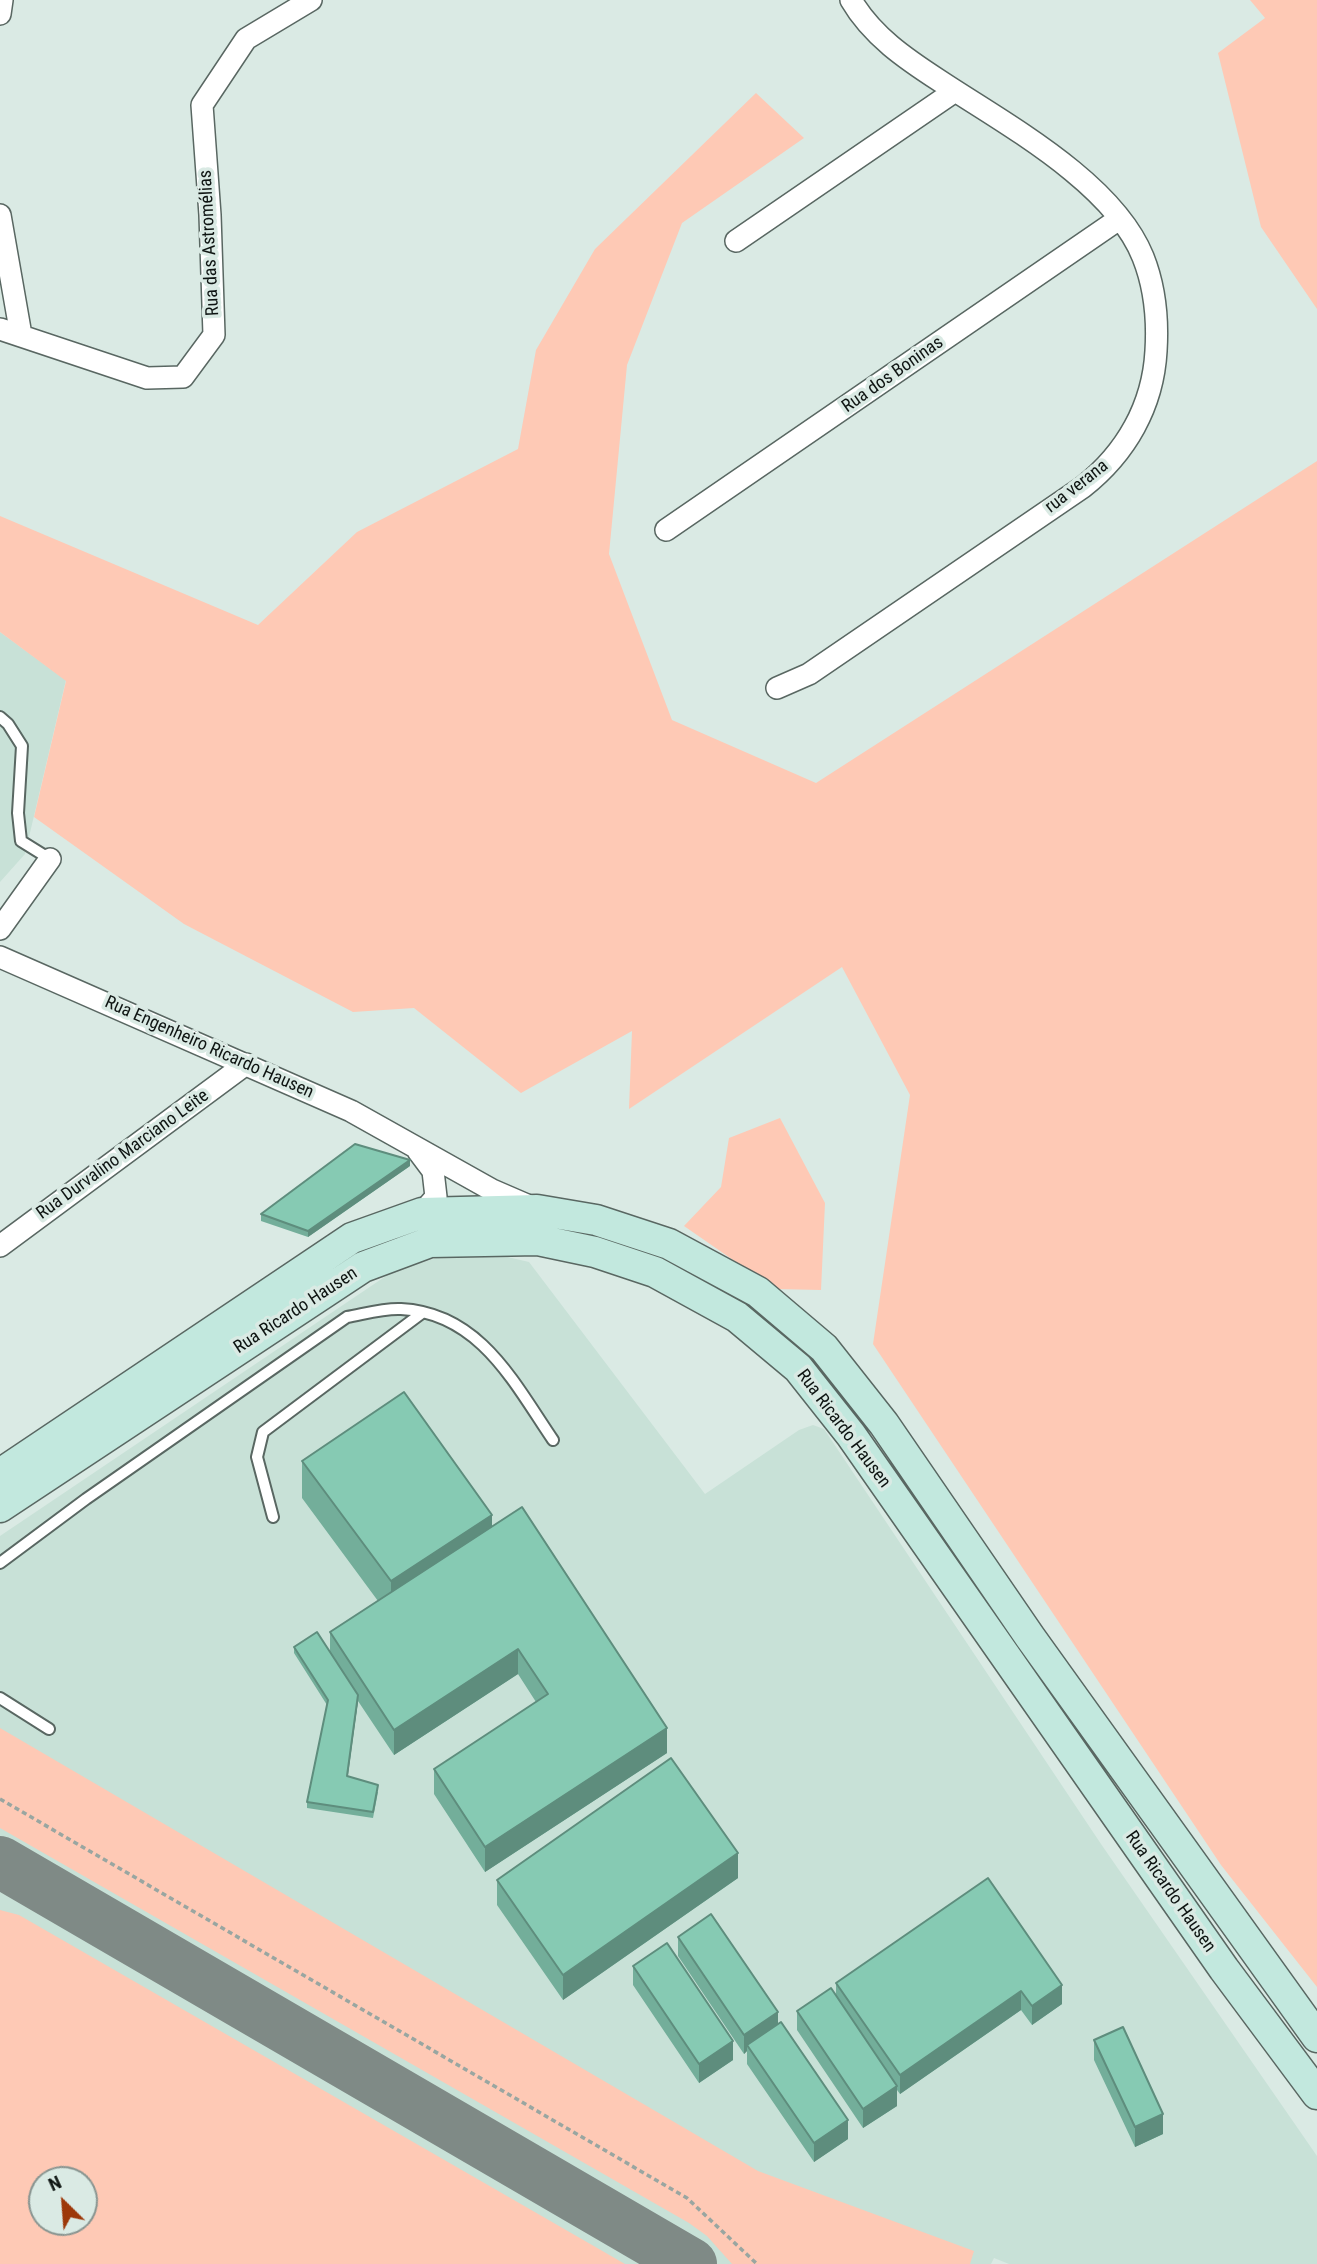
<!DOCTYPE html>
<meta charset="utf-8">
<style>
body{margin:0}
#map{position:relative;width:1317px;height:2264px;overflow:hidden;background:#daeae4;font-family:"Roboto Condensed",sans-serif}
canvas{display:block}
.north{position:absolute;left:28px;top:2166px;width:70px;height:70px;box-sizing:border-box;background:#daeae4;border:2px solid #889490;border-radius:50%;rotate:335deg;font-size:19px;font-weight:700;line-height:28px;text-align:center;color:#0e1412}
.north::after{content:'';display:block;margin:auto;width:24px;height:32px;background:#9d3809;clip-path:polygon(50% 0,100% 100%,50% 72%,0 100%)}
</style>
<div id="map">
<canvas width="1317" height="2264"></canvas>
<div class="north">N</div>
</div>
<script>
const ctx = document.querySelector('canvas').getContext('2d');
ctx.lineJoin = 'round';
function fillPath(path, color) {
  ctx.fillStyle = color;
  ctx.fill(path, 'evenodd');
}
function strokePath(path, color, width, dash) {
  ctx.strokeStyle = color;
  ctx.lineWidth = width;
  ctx.lineCap = dash ? 'butt' : 'round';
  ctx.setLineDash(dash || []);
  ctx.stroke(path);
}
function label(font, color, halo, rows, align = 'center') {
  ctx.font = font + ' "Roboto Condensed",sans-serif';
  ctx.lineWidth = 7;
  ctx.setLineDash([]);
  ctx.textBaseline = 'middle';
  ctx.strokeStyle = halo;
  ctx.fillStyle = color;
  for (const [text, x, y, turn = 0] of rows) {
    ctx.save();
    ctx.translate(x, y);
    ctx.rotate((+turn || 0) * Math.PI / 180);
    ctx.textAlign = isNaN(turn) ? turn : align;
    if (halo) ctx.strokeText(text, 0, 0);
    ctx.fillText(text, 0, 0);
    ctx.restore();
  }
}
const built = new Path2D(`
 M0 632 66 680 25 854 0 882Z
 M486 1252 529 1262 705 1494 799 1430 813 1425 824 1429 1101 1844 1317 2156V2264H1009L994 2258 991 2264H0V1536L392 1272 449 1254ZM42 2180H84V2222H42Z`);
const green = new Path2D(`
 M1250 0H1317V309L1261 227 1218 53 1265 18Z
 M756 93 804 138 682 223 627 365 609 554 672 720 816 783 1317 461V1987L1221 1865 873 1344 910 1095 842 967 629 1109 632 1031 521 1093 414 1008 353 1012 184 924 34 817 66 681 0 632V516L258 625 357 532 518 449 536 350 595 249Z
 M780 1118 825 1203 821 1290 775 1289 684 1226 721 1187 729 1138Z
 M0 1728 758 2171 974 2251 970 2264H732L707 2236 689 2223 0 1828Z
 M0 1910 19 1915 625 2264H0ZM42 2180H84V2222H42Z`);
const taxiway = new Path2D(`
 M0 1862 691 2264`);
const path = new Path2D(`
 M0 1799 687 2198 757 2264`);
const lane = new Path2D(`
 M0 717 8 724 22 746 18 813 21 841 50 859
 M273 1517 257 1457 263 1432 422 1313
 M0 1563 86 1499 347 1317C364 1314 384 1308 401 1309 480 1313 514 1383 553 1440
 M0 1698 49 1729`);
const street = new Path2D(`
 M0 14 2 0
 M0 215 21 335
 M736 241 955 91
 M0 329 147 378 183 377 214 335 210 215 202 105 246 39 311 0
 M666 530 1119 219
 M777 688 809 674 1083 487C1126 453 1153 406 1156 351 1158 319 1155 287 1143 257 1113 182 1005 124 940 81 906 59 872 36 851 0
 M0 929 50 859
 M0 957 351 1111 492 1190 529 1206
 M418 1151 433 1171 436 1197 422 1213
 M0 1246 246 1064`);
const secondary = new Path2D(`
 M0 1474 352 1238 422 1213 537 1210 596 1220 669 1244 758 1292 824 1348 884 1424 1030 1637 1317 2037
 M0 1507 363 1267 430 1242 538 1240 595 1252 655 1272 737 1317 798 1368 851 1435 1224 1969 1317 2094`);
const wall = new Path2D(`
 M410 1166 308 1237 261 1221V1214Z
 M302 1461 492 1526 667 1753 485 1872 434 1794V1769L536 1702 518 1674 394 1755 358 1701 347 1776 378 1792 373 1818 307 1808V1802L327 1705 294 1653V1647L330 1651V1632L378 1601 302 1498Z
 M738 1878 563 2000 497 1905V1880Z
 M988 1878 1062 2004 1032 2025 1021 2010 900 2094 897 2090V2106L863 2128 797 2030V2011L836 1996V1983Z
 M678 1937 778 2024 848 2139 814 2162 747 2064V2051L744 2054 678 1956Z
 M633 1966 733 2060 699 2083 633 1985Z
 M1094 2040 1163 2134 1135 2147 1094 2060Z`);
const shadedWall = new Path2D(`
 M410 1160V1166L308 1237V1231Z
 M492 1515V1551L391 1618V1581Z
 M518 1649V1674L394 1755V1730Z
 M358 1695V1701L347 1782V1776Z
 M667 1728V1753L485 1872V1847Z
 M738 1853V1878L563 2000V1975Z
 M1062 1985V2004L1032 2025V2006Z
 M1021 1991V2010L900 2094V2075Z
 M778 2012V2031L747 2045V2051L744 2054V2035Z
 M733 2041V2060L699 2083V2064Z
 M897 2086V2106L863 2128V2109Z
 M1163 2114V2134L1135 2147V2127Z
 M848 2120V2139L814 2162V2143Z`);
const building = new Path2D(`
 M355 1144 410 1160 308 1231 261 1214Z
 M404 1392 492 1515 391 1581 302 1461Z
 M522 1507 667 1728 485 1847 434 1769 548 1694 518 1649 394 1730 330 1632Z
 M317 1632 358 1695 347 1776 378 1785 373 1812 307 1802 328 1700 294 1647Z
 M671 1758 738 1853 563 1975 497 1880Z
 M988 1878 1062 1985 1032 2006 1021 1991 900 2075 836 1983Z
 M711 1914 778 2012 744 2035 678 1937Z
 M667 1943 733 2041 699 2064 633 1966Z
 M831 1988 897 2086 863 2109 797 2011Z
 M781 2022 848 2120 814 2143 747 2045Z
 M1123 2027 1163 2114 1135 2127 1094 2040Z`);
const streetNames = [
 ["Rua das Astromélias",210,243,-93],
 ["Rua dos Boninas",893,375,-35],
 ["rua verana",1077,487,-38],
 ["Rua Engenheiro Ricardo Hausen",209,1048,24],
 ["Rua Durvalino Marciano Leite",123,1155,-36],
 ["Rua Ricardo Hausen",296,1311,-33],
 ["Rua Ricardo Hausen",843,1429,53],
 ["Rua Ricardo Hausen",1170,1892,55]
];
fillPath(built, '#c8e1d7');
fillPath(green, '#fec9b5');
strokePath(taxiway, '#7f8a86', 52);
strokePath(lane, '#596762', 14);
strokePath(street, '#596762', 24);
strokePath(secondary, '#596762', 33);
strokePath(path, '#99a6a1', 3.5, [5, 3.5]);
strokePath(lane, '#fff', 10);
strokePath(street, '#fff', 21);
strokePath(secondary, '#c2e8de', 30);
fillPath(wall, '#73ae9a');
fillPath(shadedWall, '#5e8d7d');
fillPath(building, '#86cab3');
strokePath(building, '#5e8d7d', 2);
label('18px', '#0e1412', '#daeae4', streetNames);
</script>
